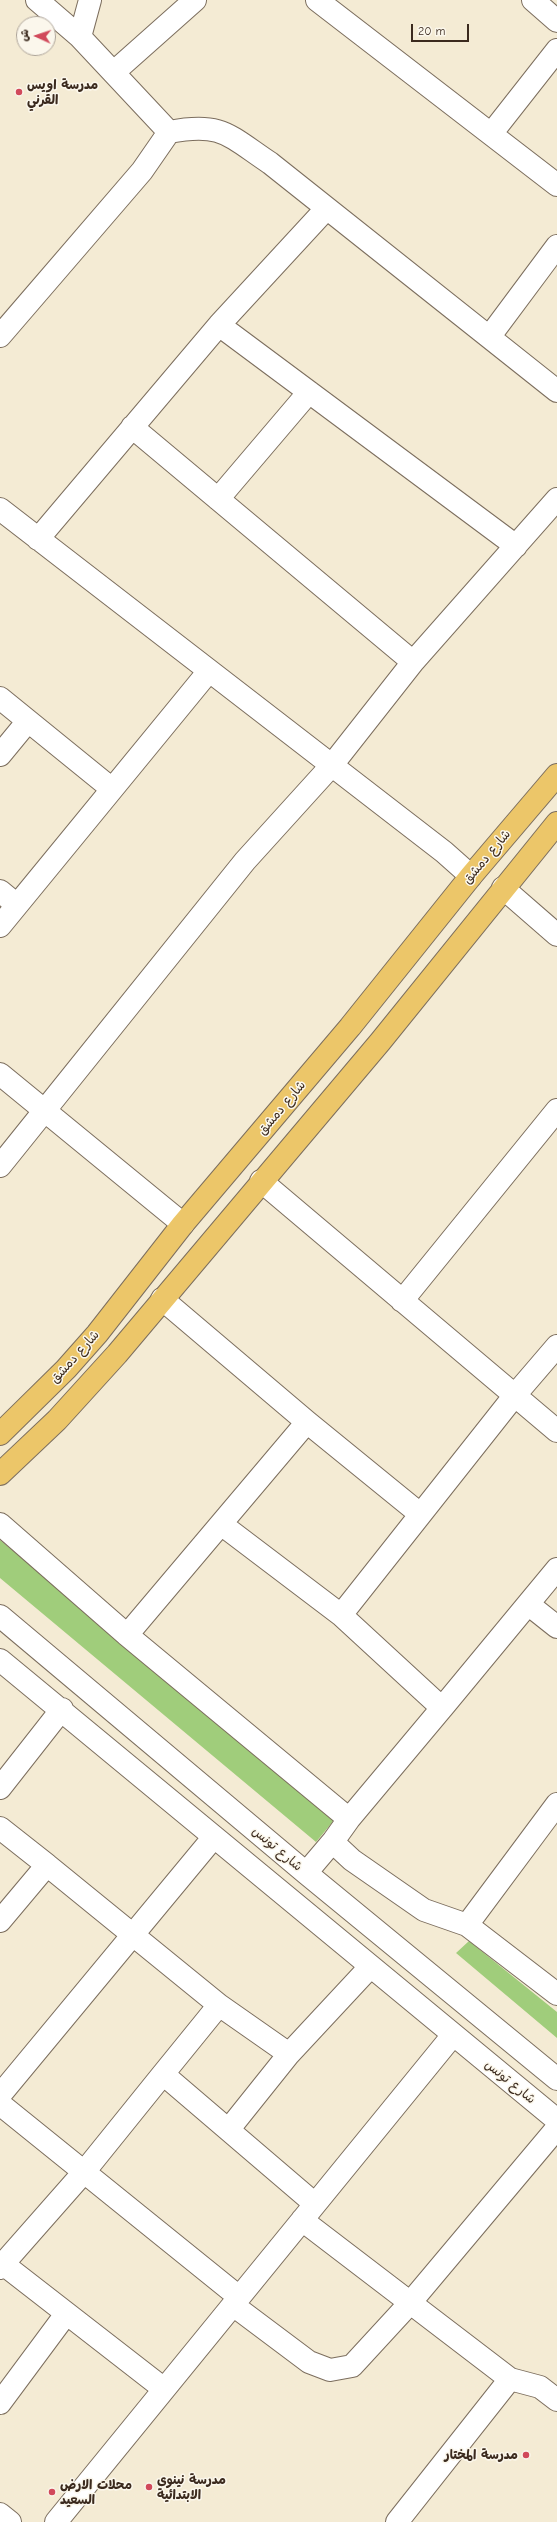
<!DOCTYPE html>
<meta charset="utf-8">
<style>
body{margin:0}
#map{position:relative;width:557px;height:2522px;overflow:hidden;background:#f4ebd4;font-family:"Comic Neue","Playpen Sans Arabic",sans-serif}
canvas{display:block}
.north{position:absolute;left:16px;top:16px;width:40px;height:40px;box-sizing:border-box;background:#fbf7ec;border:1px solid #aea59a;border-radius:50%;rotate:273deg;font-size:11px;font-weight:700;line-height:16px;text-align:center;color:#3b2a1e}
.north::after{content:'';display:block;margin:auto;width:14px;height:18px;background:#d1495b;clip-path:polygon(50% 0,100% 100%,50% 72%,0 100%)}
.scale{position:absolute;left:411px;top:24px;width:58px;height:18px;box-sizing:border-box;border:2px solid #3b2a1e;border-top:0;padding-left:5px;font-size:12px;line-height:14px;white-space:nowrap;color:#3b2a1e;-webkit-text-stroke:3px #fbf7ec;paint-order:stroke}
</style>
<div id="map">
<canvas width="557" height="2522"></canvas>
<div class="north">ش</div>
<div class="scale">20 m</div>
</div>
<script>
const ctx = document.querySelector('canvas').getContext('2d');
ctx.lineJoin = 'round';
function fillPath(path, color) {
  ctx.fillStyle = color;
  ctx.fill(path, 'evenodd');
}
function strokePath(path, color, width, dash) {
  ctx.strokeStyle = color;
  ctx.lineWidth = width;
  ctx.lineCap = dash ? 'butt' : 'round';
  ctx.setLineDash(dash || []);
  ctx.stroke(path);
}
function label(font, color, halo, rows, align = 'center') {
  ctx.font = font + ' "Comic Neue","Playpen Sans Arabic",sans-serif';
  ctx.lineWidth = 3;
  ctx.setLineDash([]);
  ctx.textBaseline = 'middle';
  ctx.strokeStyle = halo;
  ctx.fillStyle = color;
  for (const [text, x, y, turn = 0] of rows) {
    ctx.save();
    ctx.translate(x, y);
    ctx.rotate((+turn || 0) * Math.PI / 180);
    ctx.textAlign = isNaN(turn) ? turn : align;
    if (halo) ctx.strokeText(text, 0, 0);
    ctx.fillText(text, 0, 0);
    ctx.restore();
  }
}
const green = new Path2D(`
 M0 1540 335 1819 316 1842 0 1578Z
 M469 1941 557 2012V2038L456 1953Z`);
const minor = new Path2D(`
 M317 0 557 185
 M533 0 557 21
 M80 37 90 0
 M114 72 195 0
 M169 132C222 122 228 135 270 163L557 391
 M491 134 557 50
 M219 325 516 546
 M0 336 142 171 169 132 80 37 37 0
 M490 336 557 246
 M132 427 413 662
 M218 499 309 392
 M0 509 444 852 471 876
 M38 539 219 325 326 209
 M0 698 112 789
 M0 755 28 721
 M503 888 557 935
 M0 891 17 905
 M0 926 209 671
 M0 1074 183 1224
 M0 1166 245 861 332 765 413 662 557 499
 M261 1181 557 1431
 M162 1299 307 1422 420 1514
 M402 1301 557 1110
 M557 1346 515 1395 341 1615 442 1708 349 1819 334 1840 337 1846 352 1860 424 1910 467 1925 557 1994
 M0 1524 127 1635 349 1819
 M221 1524 341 1615
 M528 1604 557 1569
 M0 1616 306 1873 557 2079
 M127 1635 307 1422
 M0 1660 557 2120
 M442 1708 528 1604 557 1627
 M0 1788 62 1709
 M0 1828 47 1865 0 1921
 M47 1865 219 2005
 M306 1873 334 1840
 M467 1925 557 1804
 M0 2095 213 1838
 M0 2104 239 2297
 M229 2129 289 2054
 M315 2204 163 2074 219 2005 289 2054 370 1967
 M302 2220 510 2379 397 2522
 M3 2264 84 2172 163 2074
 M0 2268 3 2264 164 2389
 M233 2305 309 2362 330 2370 352 2366 410 2303 557 2128
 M510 2379 540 2387 557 2400
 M0 2403 66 2314
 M0 2514 10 2522
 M56 2522 453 2035`);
const major = new Path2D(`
 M0 1434 66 1369 97 1334 183 1224 350 1027 471 876 557 775
 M0 1474 57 1420 117 1354 380 1042 557 823`);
const markers = [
 [19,92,4,"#d1495b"],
 [526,2455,4,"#d1495b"],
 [149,2487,4,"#d1495b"],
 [52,2492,4,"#d1495b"]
];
const poiNames = [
 ["مدرسة اويس",27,85],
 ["القرني",27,100],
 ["مدرسة المختار",518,2455,"right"],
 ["مدرسة نينوى",157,2480],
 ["الابتدائية",157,2495],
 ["محلات الارض",60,2485],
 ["السعيد",60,2500]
];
const streetNames = [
 ["شارع دمشق",487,857,-50],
 ["شارع دمشق",282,1108,-50],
 ["شارع دمشق",75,1357,-48],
 ["شارع تونس",277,1849,40],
 ["شارع تونس",510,2082,39]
];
fillPath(green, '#a0cd7b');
strokePath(minor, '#7c6e5e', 24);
strokePath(major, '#7c6e5e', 24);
strokePath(minor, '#fff', 22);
strokePath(major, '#ecc669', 22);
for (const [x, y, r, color] of markers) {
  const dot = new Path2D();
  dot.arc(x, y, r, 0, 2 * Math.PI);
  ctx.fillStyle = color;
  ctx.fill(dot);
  strokePath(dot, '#fbf7ec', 1.5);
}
label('bold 13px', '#3b2a1e', '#fbf7ec', poiNames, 'left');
label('13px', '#3b2a1e', '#fbf7ec', streetNames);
</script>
